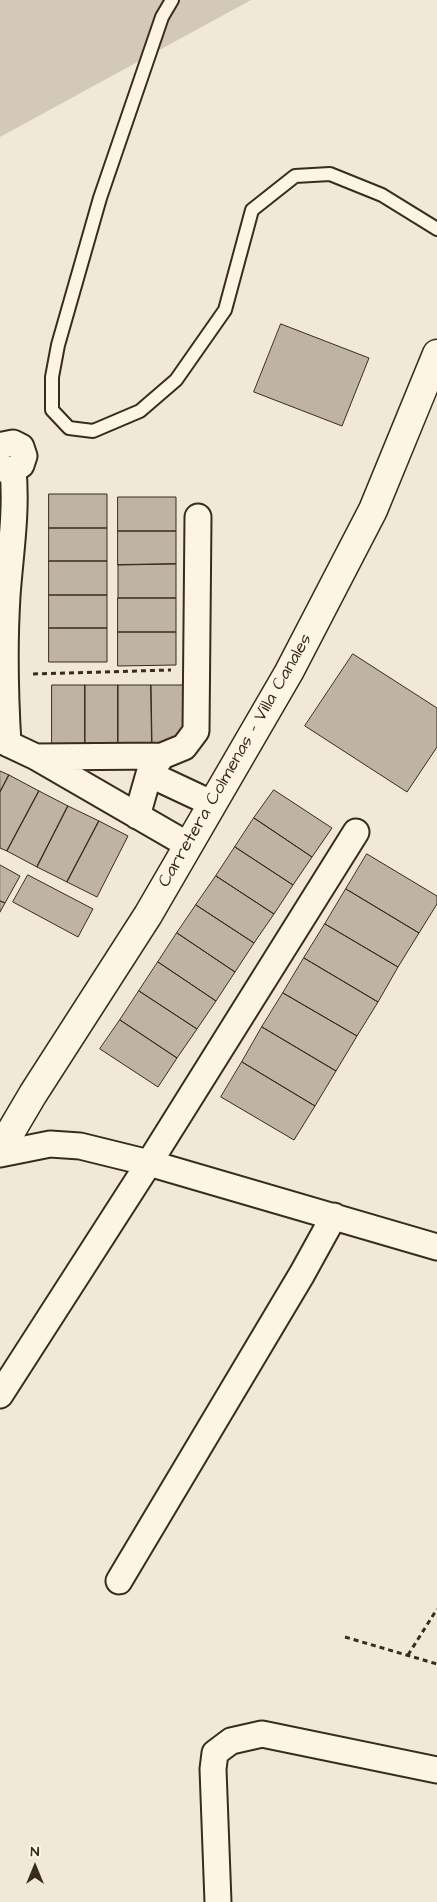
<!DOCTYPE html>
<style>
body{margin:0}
#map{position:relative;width:437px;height:1902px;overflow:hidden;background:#f0e9d9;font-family:"Architects Daughter",sans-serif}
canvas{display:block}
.north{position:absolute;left:10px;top:1842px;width:50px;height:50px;-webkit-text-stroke:4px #fcf5e5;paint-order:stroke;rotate:0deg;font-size:14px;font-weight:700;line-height:20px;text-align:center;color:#3b2a1e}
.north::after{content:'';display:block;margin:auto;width:18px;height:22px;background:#3b2a1e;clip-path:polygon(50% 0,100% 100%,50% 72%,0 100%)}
</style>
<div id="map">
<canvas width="437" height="1902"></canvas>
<div class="north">N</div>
</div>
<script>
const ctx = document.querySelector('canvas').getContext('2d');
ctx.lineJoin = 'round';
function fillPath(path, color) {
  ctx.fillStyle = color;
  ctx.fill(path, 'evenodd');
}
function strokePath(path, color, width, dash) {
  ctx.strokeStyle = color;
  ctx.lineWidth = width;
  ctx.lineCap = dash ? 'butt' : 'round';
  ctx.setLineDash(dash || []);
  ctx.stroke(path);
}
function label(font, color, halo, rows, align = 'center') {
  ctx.font = font + ' "Architects Daughter",sans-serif';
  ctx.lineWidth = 5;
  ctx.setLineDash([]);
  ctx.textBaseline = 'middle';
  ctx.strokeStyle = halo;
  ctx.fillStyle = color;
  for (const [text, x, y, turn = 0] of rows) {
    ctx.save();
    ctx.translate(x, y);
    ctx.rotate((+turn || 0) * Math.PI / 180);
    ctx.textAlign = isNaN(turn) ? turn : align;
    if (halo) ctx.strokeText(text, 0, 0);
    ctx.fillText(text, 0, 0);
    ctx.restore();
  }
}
const green = new Path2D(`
 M0 0H251L0 137Z`);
const building = new Path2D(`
 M281 324 369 358 342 426 254 392Z
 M49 494H107V528H49Z
 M118 497H176V531H118Z
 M49 528H107V561H49Z
 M118 531H176V564L118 565Z
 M49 561H107V595H49Z
 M176 564V598H118V565Z
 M49 595H107V628H49Z
 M118 598H176V632H118Z
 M49 628H107V662H49Z
 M118 632H176V665L118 666Z
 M353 654 437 708V747L407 792 305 726Z
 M52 685H85V744H52Z
 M85 685H118V744H85Z
 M118 685H151L152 744H118Z
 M151 685H184V744H152Z
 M0 771 9 775 0 792Z
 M9 775 39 791 7 851 0 848V792Z
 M274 790 332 828 312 857 254 818Z
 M39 791 68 806 37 867 7 851Z
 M68 806 99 821 67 882 37 867Z
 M254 818 312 857 293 885 235 847Z
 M99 821 128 836 97 897 67 882Z
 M235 847 293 885 274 914 216 876Z
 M367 854 437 896V904L419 933 346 889Z
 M0 865 20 876 5 903 0 901Z
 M28 875 93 909 78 937 13 902Z
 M216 876 274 914 254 943 196 905Z
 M346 889 419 933 398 967 325 924Z
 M0 901 5 903 0 912Z
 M196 905 254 943 235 972 177 933Z
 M325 924 398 967 378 1002 304 958Z
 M177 933 235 972 216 1001 158 962Z
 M304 958 378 1002 357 1036 283 993Z
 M158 962 216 1001 197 1029 139 991Z
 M139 991 197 1029 177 1058 120 1020Z
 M283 993 357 1036 336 1071 262 1027Z
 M120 1020 177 1058 158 1087 100 1049Z
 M262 1027 336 1071 315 1106 242 1062Z
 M242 1062 315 1106 294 1140 221 1097Z`);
const path = new Path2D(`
 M33 674 171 670
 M345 1637 437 1664
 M408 1655 437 1609`);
const lane = new Path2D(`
 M172 0 162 17 100 198 58 345 52 377V410L69 428 93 431 140 411 176 380 225 310 252 210 295 176 330 174 382 195 437 229`);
const street = new Path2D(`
 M0 448 3 445 13 443 21 447 24 456 21 465 13 470 3 469 0 465
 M0 740 36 757 188 845
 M8 744C5 695 4 645 7 596 10 554 17 512 13 470
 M36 757 162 756
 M149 774 213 804
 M137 816 149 774 162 756 184 747 196 731 198 517
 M0 1154 50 1144 80 1146 149 1163 437 1247
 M0 1395 149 1163 356 832
 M119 1581 302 1274 334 1216
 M218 1902 213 1769 215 1753 231 1741 262 1734 437 1770`);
const secondary = new Path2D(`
 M0 1150 33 1094 148 915 289 672 373 510 437 354`);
const streetNames = [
 ["Carretera Colmenas - Villa Canales",236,761,-60]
];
fillPath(green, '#d2c9ba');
fillPath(building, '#beb3a4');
strokePath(building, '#3b2a1e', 1);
strokePath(lane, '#3b2a1e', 16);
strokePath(street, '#3b2a1e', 29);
strokePath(secondary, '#3b2a1e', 31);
strokePath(path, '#3b2a1e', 3, [5, 4]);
strokePath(lane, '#fcf5e5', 12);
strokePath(street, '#fcf5e5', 25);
strokePath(secondary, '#fcf5e5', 28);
label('18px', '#3b2a1e', '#fcf5e5', streetNames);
</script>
